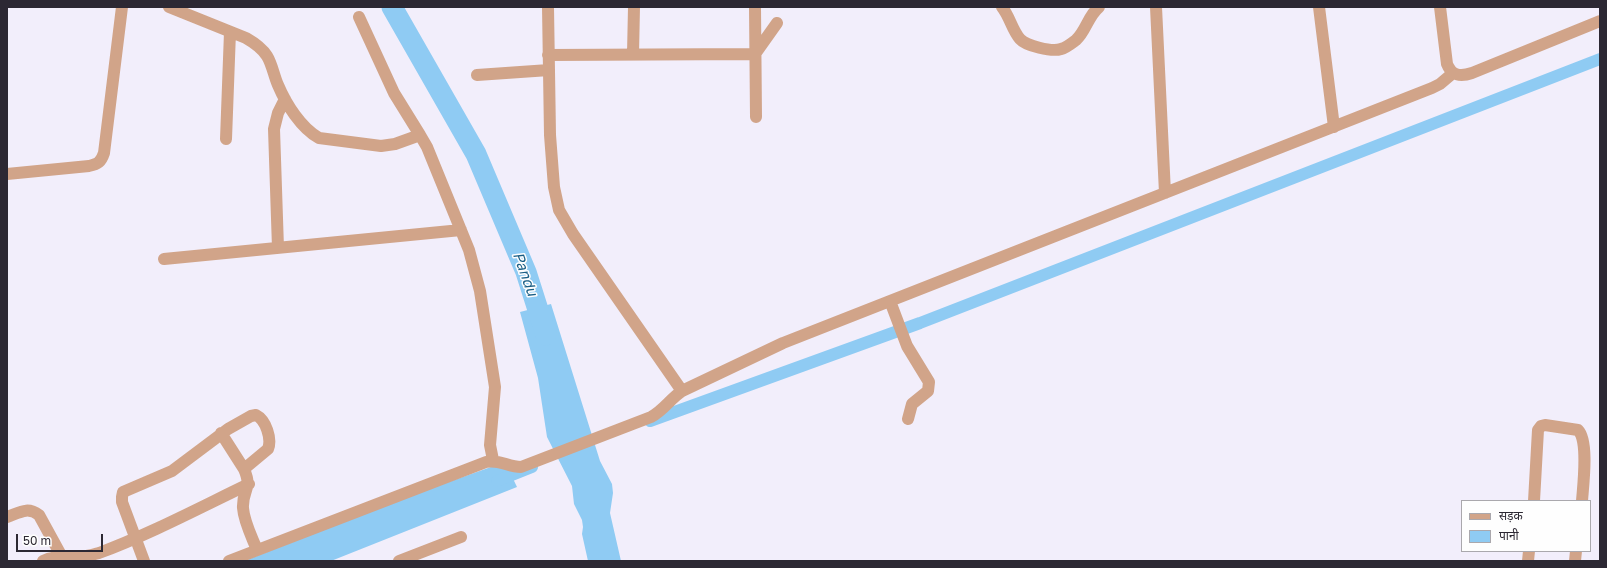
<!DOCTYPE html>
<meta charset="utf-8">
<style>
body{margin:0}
#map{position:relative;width:1607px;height:568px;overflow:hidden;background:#f2eefb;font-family:"Golos Text","Noto Sans Devanagari",sans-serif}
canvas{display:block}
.frame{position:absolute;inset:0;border:8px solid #2c2833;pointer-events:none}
.legend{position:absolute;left:1461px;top:500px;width:130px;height:52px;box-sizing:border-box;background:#fefefe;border:1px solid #aaa8ad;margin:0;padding:5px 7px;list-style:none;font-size:12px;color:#2c2833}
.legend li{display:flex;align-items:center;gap:8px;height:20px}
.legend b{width:20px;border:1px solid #aaa8ad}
.scale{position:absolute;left:16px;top:534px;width:87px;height:18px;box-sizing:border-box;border:2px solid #2c2833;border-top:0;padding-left:5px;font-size:12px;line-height:14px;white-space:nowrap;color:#2c2833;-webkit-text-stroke:3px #fefefe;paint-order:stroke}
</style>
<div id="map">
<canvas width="1607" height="568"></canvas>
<div class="frame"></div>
<ul class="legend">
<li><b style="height:5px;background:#d1a489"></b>सड़क</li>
<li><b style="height:11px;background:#8fcbf3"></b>पानी</li>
</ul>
<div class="scale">50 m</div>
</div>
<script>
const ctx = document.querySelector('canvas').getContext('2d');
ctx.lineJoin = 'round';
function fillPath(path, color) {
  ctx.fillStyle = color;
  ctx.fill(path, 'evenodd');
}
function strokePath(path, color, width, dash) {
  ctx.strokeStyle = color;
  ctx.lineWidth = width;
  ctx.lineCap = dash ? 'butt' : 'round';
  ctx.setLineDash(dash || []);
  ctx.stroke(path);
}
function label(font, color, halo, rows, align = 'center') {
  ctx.font = font + ' "Golos Text",sans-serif';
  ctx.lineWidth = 3;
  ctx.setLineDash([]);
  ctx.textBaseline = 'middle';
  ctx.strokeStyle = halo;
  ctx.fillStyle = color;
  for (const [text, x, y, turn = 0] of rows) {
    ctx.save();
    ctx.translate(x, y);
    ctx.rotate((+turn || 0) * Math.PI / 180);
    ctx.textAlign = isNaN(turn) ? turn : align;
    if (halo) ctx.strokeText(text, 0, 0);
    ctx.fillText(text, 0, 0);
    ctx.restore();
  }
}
const water = new Path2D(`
 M551 304 600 461 612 484 613 493 610 513 621 561H588L582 534 583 527 582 520 574 504 572 486 547 437 538 378 520 312Z
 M505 462 517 487 331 561H244L426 490Z`);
const canal = new Path2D(`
 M650 421 920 323 1600 59
 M497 481 532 467`);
const river = new Path2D(`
 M392 7 476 154 526 272 546 335`);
const minor = new Path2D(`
 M169 7 246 38C253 42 262 48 267 56 272 64 274 76 278 85 286 104 301 128 319 138L381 146 395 144 420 135 427 147 469 250 480 291 495 387 490 445 493 460
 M548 7 550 135 554 187 559 210 573 234 682 391
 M755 7 756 117
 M1002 7C1010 17 1012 30 1020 39 1026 46 1052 52 1061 49 1066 48 1072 43 1076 40 1086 31 1088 16 1099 7
 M1156 7 1165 193
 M1319 7 1334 127
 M1440 7 1447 64C1452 76 1460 77 1472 73L1600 21
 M359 17 394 93 420 135
 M633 54 634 7
 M548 55 755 54 777 23
 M477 75 549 70
 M226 139 230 32
 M7 174 89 166C98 164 101 162 104 153L122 7
 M278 248 274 129 278 113 285 99
 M164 259 461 230
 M890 301 907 346 929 382 928 391 912 404 908 419
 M221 433 244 469
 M1534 501 1538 430 1541 426 1545 425 1578 430C1589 441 1583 486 1582 501
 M7 517C19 513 27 506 39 515L62 557
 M43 561C54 555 66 558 78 557 86 557 92 555 99 553 150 534 199 508 249 484
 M144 561 122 502V497L123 492 172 471 228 429 251 416 256 415C266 420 272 439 268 449L244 469C253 490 242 489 243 508 244 522 252 537 257 550
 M229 561 486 462C499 459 508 467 521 467L651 417C664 410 670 399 682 391L783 343 1432 88 1440 84 1453 73
 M399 561 461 537
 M1528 561 1529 551
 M1575 561 1576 551`);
const waterNames = [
 ["Pandu",525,274,70]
];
fillPath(water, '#8fcbf3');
strokePath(canal, '#8fcbf3', 12);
strokePath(river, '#8fcbf3', 21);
strokePath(minor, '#d1a489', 12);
label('italic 15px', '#195e85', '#fefefe', waterNames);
</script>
